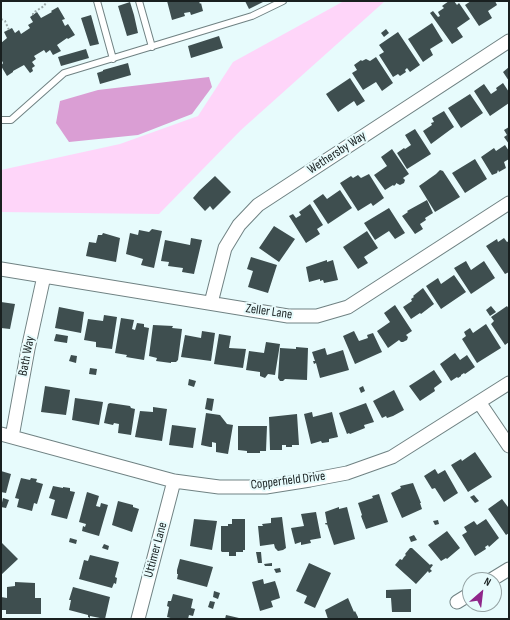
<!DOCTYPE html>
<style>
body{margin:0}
#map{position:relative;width:510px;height:620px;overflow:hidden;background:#e7fbfc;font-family:"Sofia Sans Condensed",sans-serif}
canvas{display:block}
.frame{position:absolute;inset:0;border:2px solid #192020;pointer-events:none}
.north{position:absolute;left:462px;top:572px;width:40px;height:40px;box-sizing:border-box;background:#e7fbfc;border:1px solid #95a3a4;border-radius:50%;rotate:28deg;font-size:11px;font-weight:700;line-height:16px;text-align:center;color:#192020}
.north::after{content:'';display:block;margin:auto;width:14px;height:18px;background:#8f268a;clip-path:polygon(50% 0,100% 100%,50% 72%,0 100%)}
</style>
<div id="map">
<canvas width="510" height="620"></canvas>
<div class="frame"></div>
<div class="north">N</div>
</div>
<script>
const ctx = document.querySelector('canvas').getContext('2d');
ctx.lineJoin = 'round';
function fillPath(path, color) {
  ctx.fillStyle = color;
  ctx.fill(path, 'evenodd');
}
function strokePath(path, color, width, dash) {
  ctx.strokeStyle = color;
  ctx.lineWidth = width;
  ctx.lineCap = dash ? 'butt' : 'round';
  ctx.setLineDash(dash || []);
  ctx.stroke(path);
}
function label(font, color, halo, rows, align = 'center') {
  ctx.font = font + ' "Sofia Sans Condensed",sans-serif';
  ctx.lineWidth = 4;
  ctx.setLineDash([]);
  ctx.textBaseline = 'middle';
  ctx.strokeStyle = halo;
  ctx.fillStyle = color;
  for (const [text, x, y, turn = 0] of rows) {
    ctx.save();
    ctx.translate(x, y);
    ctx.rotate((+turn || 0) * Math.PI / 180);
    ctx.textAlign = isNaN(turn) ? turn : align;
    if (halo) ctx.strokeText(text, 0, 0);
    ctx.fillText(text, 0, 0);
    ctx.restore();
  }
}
const green = new Path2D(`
 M344 1H385L241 130 159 214 1 212V170L120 144 198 116 233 62Z`);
const water = new Path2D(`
 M209 77 212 87 192 114 138 135 69 142 56 123 60 101 98 90Z`);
const building = new Path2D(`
 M167 1H199L200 4 201 3 203 11 191 15 190 12 184 13 185 16 172 20Z
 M245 1H265L249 9Z
 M449 1H454L457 5 459 3 470 19 457 28 463 37 452 44 430 13 433 11 438 17 440 16 438 12 444 8 442 6Z
 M471 1H495L497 5 488 11 492 18 479 26 465 5Z
 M130 2 134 15 138 33 127 36 118 6Z
 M58 7 65 19 62 20 65 26 68 24 75 35 68 39 67 38 57 45 61 51 53 55 50 50 46 53 44 50 34 56 36 59 32 62 35 66 32 68 33 71 30 73 24 65 13 71V72L7 76 1 66 3 63 1 59V43L7 38 4 32 12 28 15 33 19 30 21 34 30 28 28 25 33 22 30 17 37 12 41 18 52 12 51 11Z
 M91 15 99 44 90 46 81 18Z
 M432 23 443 41 430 49 433 55 423 62 408 39Z
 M386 29 389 33 384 37 381 33Z
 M398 32 420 65 410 72 407 68 405 70 406 72 400 76 398 74 393 77 379 55 384 52 379 45Z
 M219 36 223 48 191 58 188 46Z
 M86 49 89 58 61 66 58 57Z
 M376 57 393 83 382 91 376 82 363 90 352 73 357 70 354 65 361 60 362 61 366 59 370 61Z
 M128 63 131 75 100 84 97 73 103 71V70Z
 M509 67V81L503 72Z
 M350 78 365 101 357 106 354 101 338 112 326 94Z
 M503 83 509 92V103L490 116 474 91 484 84 491 94 497 90 496 88Z
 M470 94 483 113 461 128 448 108Z
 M444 111 454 127 431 144 423 131 432 125 431 123 434 122 432 118Z
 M509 127V144L504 137 507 135 504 130Z
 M415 129 431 154 407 169 397 153 404 148 405 149 411 145 405 135Z
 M505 145 509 151V159L504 162 506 168 499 172 498 170 497 173 492 175 481 157 494 148 496 151Z
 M392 149 409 174 403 178 405 180 404 183 400 185 396 183V184L394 186 393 185 385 190 374 175 387 166 381 157Z
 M475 159 487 179 465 193 452 173Z
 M440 170 443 171 460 197 435 212 419 186 436 174Z
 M369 174 384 198 373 206 371 203 358 211 340 183 351 176 353 178 358 175 361 178Z
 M215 176 231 192 213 210 210 206 205 211 193 198 199 191Z
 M340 190 352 208 328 224 313 201 323 194 327 199Z
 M427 200 433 213 425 218 426 220 420 224 423 229 415 234 402 216 408 212 407 211Z
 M310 204 323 225 317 229 320 234 306 243 289 216 293 214 296 218 301 215 299 212Z
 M389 208 405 233 395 239 389 231 375 240 364 223Z
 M274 226 295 239 279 262 259 248Z
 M152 229 162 231 154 268 141 265 143 259 126 254 130 233 138 235 139 230 149 232Z
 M367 231 378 248 364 257 368 263 358 269 343 247Z
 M103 233 120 238 116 262 86 256 89 242 96 243 98 235H102Z
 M191 238 202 240 194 274 182 272 183 268 168 266 169 262 161 261 165 240 190 245Z
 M504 238 507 242 509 241V272L505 274 486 246 497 239 498 242Z
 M251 257 277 265 268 293 248 287 253 271 247 269Z
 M327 260V262L333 260 338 280 324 283 323 280 320 281V279L309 282 306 267Z
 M466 261 471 270 484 261 495 278 471 294 454 268Z
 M454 275 466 292 441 309 426 286 438 278 441 284Z
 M423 288 434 304 421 314 420 313 411 319 403 307 412 301 411 299 414 297 413 296Z
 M1 302 15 304 10 329 1 328Z
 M395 305 412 331 406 335 408 337 407 340 403 342H401L399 340 388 348 377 331 390 322 384 313Z
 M491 306 496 312 490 316 486 310Z
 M507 306 509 309V342L505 345 491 324 494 321 491 317Z
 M59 307 84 312 81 333 55 328Z
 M104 315 117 317 112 349 96 347V342L84 340 88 319 103 321Z
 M121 318 134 320 132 329 135 330 137 323 144 324V327L149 328 144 360 126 357 127 355 115 353Z
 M486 324 501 348 477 363 462 339 466 336 464 332 470 328 473 333Z
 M153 325 173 326 172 328 182 329 178 360 176 362H171V363L156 361 157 358 149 356Z
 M202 331 215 333 211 361 181 357 185 335 201 338Z
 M354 331 359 341 368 338 367 335 373 333 382 352 355 364 343 336Z
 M56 334 68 336 67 343 54 341Z
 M219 334 231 336 229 348 246 349 243 368 214 364Z
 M266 342 280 344 275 375 268 374 265 378 260 376V372L246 370 249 351 264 353Z
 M296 347 308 348 307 380 285 379 283 381H280L278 378 280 348 296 349Z
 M325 348 327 355 343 350 349 370 320 378 316 363 314 364 313 361H315L312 352Z
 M455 353 460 360 467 355 475 367 465 374 464 373 461 375V376L458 378 457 377 451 381 440 364Z
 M71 355 77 356 76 363 69 361Z
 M90 368 97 369 96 375 89 374Z
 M434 370 442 382 434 388 435 391 420 401 409 386Z
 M189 379 196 381 194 387 188 385Z
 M45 386 70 390 66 415 41 412Z
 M363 386 365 391 361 393 359 388Z
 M394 390 404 410 393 416 387 418 386 416 382 418 373 401Z
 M75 398 103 402 99 425 72 420Z
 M207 398 214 399 212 411 205 409Z
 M110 403 130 406 131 408 135 409 131 435 118 433 119 424 114 423 113 425 104 423 108 404Z
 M366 403 374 422 364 425 365 428 350 434 349 433 347 434 339 413Z
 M153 407 167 409 162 441 135 437 140 411 153 412Z
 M312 412 313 417 332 412 338 437 329 439V442L322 443 321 441 311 444 304 414Z
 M206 413 220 415 227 424 233 425 228 454 216 452V443L212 442V447H210L201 445Z
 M297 414 299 445H292V447H286V445H282V450H270L269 417Z
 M172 425 196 428 193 448 169 445Z
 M238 426H267L266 451H260V453H247V451L238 450Z
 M475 452 492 477 468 492 451 465 461 459 462 461Z
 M435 469 438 474 445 470 458 493 444 502 435 488 432 489 424 476Z
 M1 471 11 474 6 493 1 492Z
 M21 478 30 480 31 478 37 479 36 482 43 484 37 504 34 503 32 511 17 507 19 499 15 498Z
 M413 483 421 503H420L422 509 402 518 391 493 401 488 400 486Z
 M53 486 63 488V487L70 488V491L75 492 67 519 51 515 55 500 49 498Z
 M87 492 99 496 96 506 100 507 101 503 108 505 99 536 82 531 83 526 85 527 86 524 79 522Z
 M379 494 388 522 366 529 361 516 362 515 358 503 373 498 372 496Z
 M474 495 479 501 475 503 470 497Z
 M3 498 9 500 6 508 1 507Z
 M502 499 508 507 509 506V533L506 535 488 509Z
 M118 501 133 505V507L139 509 132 532 112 525Z
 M339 507V509L347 507 355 539 334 545 327 524 326 525 325 523H327L325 512Z
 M316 512 321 538 310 540 311 543 301 545V542L295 544 291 528 304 526 301 514Z
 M282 517 286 548 283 550 278 551 275 548 274 544 260 546 258 526H263L262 524 271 523V518Z
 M194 519 217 521 212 550 190 546Z
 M232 519H245V550H243V552H236V556H229V552H222L221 551V526H228V524H232Z
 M486 519 499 538 489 547 488 545 485 547 486 549 475 556 462 535 467 532 464 527 474 521 477 525Z
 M438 520 439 524 435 525 433 521Z
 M447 531 460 548 447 559 446 558 441 561 428 545Z
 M414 535 417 540 411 542 409 537Z
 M70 538 77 540 76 544 69 542Z
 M1 542 18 559 1 575Z
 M104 544 109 546 108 550 102 548Z
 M410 548H412L430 565 431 564 433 565 430 569 432 571 429 573 428 571 416 584 395 565 400 559 402 560 404 557 406 555 405 554Z
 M256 552H261L262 563H258Z
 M90 555 119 562 115 577 117 578 116 584 114 583 112 588 79 579 84 560 88 561Z
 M180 559 213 567 207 587 177 579 178 574H177V570Z
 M272 563V566H265L264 564Z
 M309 563 331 573 315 608 304 603 307 596 296 591Z
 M280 568 281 572 276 573 274 569Z
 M263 579 264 584 275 581 278 590 280 598 271 601 273 607 260 611 252 582Z
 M15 582 35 583V598H41V614H6V610H1V597L7 598V587L15 586Z
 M73 587 110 597 105 619 90 616V618L88 617V615L69 610 71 600H69Z
 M411 589V612H392L391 598H386V590Z
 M214 591 220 593 218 599 213 597Z
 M173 594 193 599 191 608 195 609 193 616 189 615 188 619H174L167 617 169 607 167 606 168 601H171Z
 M348 598 354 612 355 611 358 617V619H328L325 610Z
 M210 601 215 602 213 609 208 607Z
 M226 615 239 618V619H225Z`);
const path = new Path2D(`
 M63 1H66
 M33 15V13L44 6 47 1
 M1 19 5 21 9 30`);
const lane = new Path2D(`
 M97 1 113 59
 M139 1 152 47
 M1 120H11L64 73 252 16 283 1`);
const street = new Path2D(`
 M1 269 288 316H317L348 307 509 203
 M211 303 225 248 239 225 258 205 509 41
 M479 402 509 446
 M1 434 174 481 219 487H266L310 480 347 473 392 457 509 383
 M12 437 28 349 44 276
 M491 580 509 569
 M457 602 470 594
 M138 619 174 481`);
const streetNames = [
 ["Wethersby Way",337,153,-33],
 ["Zeller Lane",269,312,8],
 ["Bath Way",27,356,-79],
 ["Copperfield Drive",288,481,-7],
 ["Uttimer Lane",156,550,-75]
];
fillPath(green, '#fed5f9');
fillPath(water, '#da9ed4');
fillPath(building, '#3e4e4f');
strokePath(lane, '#708283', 8);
strokePath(street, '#708283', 15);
strokePath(path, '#9baaaa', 2, [2, 2]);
strokePath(lane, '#fff', 6);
strokePath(street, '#fff', 13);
label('13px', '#192020', '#e7fbfc', streetNames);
</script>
